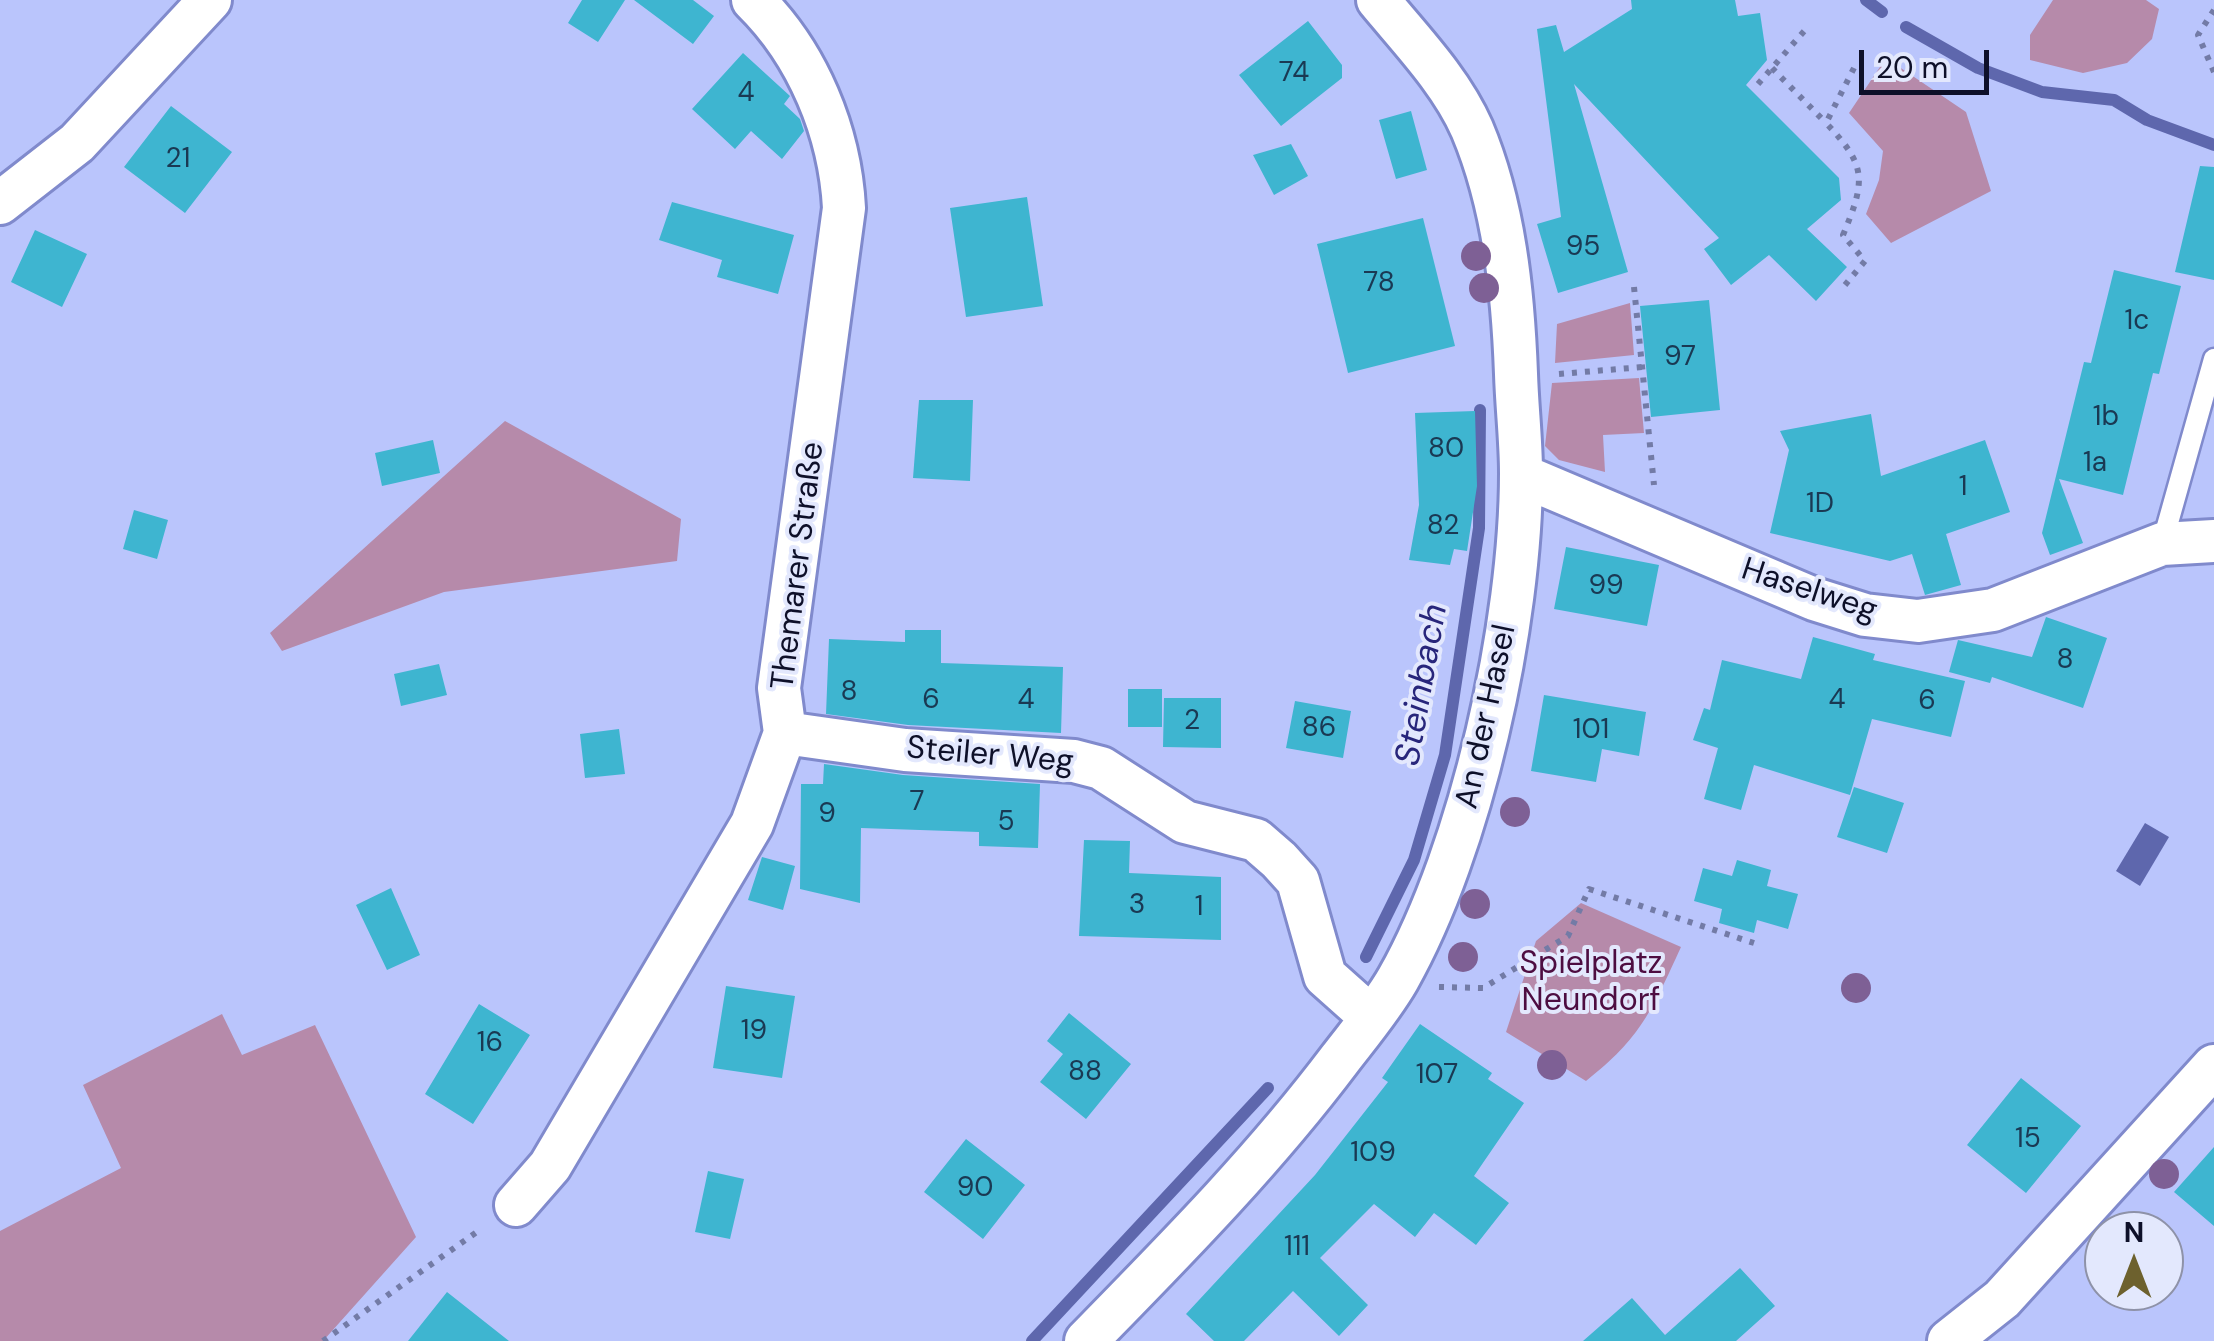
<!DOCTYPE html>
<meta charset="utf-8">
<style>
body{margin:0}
#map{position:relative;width:2214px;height:1341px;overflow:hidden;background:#bac5fc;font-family:"DM Sans",sans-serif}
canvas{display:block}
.north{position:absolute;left:2084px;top:1211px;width:100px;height:100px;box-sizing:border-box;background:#e3e8fd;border:2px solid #8e92a8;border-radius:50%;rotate:0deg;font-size:28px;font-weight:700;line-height:40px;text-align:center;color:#0e1029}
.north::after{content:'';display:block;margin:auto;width:35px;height:45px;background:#6d612e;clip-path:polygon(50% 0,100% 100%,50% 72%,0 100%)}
.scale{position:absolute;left:1859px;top:50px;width:130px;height:45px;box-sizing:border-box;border:5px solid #0e1029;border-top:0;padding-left:12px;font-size:30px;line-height:35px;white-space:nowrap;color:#0e1029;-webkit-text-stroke:8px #e3e8fd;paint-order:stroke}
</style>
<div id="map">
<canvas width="2214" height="1341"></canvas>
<div class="north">N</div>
<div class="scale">20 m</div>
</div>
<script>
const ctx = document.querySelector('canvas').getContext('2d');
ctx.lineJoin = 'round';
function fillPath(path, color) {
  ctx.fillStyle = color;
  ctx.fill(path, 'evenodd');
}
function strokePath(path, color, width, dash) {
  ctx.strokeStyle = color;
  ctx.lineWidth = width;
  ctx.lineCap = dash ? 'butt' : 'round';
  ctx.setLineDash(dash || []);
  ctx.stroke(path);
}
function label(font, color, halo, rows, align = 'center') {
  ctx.font = font + ' "DM Sans",sans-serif';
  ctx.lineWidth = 8;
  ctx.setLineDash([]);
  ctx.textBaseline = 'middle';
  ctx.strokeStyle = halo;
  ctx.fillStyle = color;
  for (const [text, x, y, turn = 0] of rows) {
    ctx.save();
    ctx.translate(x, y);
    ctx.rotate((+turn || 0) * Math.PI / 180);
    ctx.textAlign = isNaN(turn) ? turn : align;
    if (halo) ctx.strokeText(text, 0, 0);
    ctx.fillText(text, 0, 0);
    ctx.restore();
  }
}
const green = new Path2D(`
 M2053 0H2146L2159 9 2152 39 2127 63 2083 73 2030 60V35Z
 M1886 58 1966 112 1991 191 1891 243 1866 214 1879 180 1883 151 1849 113Z
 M1630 303 1634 355 1555 363 1557 324Z
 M1639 378 1644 433 1603 435 1605 472 1559 460 1545 446 1552 383Z
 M505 421 681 519 677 561 444 592 282 651 270 633Z
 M1581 903 1681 947C1652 1010 1641 1038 1586 1081L1506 1032 1536 941Z
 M222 1014 242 1055 315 1025 416 1237 323 1341H0V1231L121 1168 83 1085Z`);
const water = new Path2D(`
 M2145 823 2169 837 2140 886 2116 871Z`);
const stream = new Path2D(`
 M1866 0 1882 12
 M1906 27 1978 68 2042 92 2114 100 2147 120 2214 145
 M1366 957 1414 860 1445 755 1479 528 1480 410
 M1032 1341 1268 1088`);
const building = new Path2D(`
 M582 0H625L598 42 568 23Z
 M634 0H693L714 16 693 44Z
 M1631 0H1735L1738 16 1760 13 1767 60 1746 85 1839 178 1841 200 1807 229 1847 267 1816 301 1769 255 1731 285 1704 249 1719 238 1574 84 1628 272 1558 293 1537 224 1561 217 1537 29 1556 25 1564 52 1632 9Z
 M1308 21 1342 65V78L1281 126 1239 75Z
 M743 53 790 96 784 104 800 119 804 131 782 159 751 131 735 149 692 109Z
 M171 106 232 152 185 213 124 167Z
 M1411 111 1427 170 1396 179 1379 120Z
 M1291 144 1308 176 1274 195 1253 155Z
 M2200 166 2214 167V280L2175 272Z
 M1027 197 1043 306 966 317 950 208Z
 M672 202 794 235 778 294 717 277 722 260 659 240Z
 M1423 218 1455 346 1348 373 1317 244Z
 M35 230 87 254 62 307 11 282Z
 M2114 270 2181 286 2159 374 2153 373 2123 495 2059 479 2083 543 2050 555 2042 533 2084 362 2091 363Z
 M1709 300 1720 410 1651 417 1640 306Z
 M919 400H973L970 481 913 478Z
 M1475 411 1477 486 1467 551 1454 549 1450 565 1409 560 1419 505 1415 413Z
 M1871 414 1881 476 1985 440 2010 512 1946 534 1961 585 1925 595 1912 554 1890 561 1770 533 1789 450 1780 431Z
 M433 440 440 473 382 486 375 453Z
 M134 510 168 520 157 559 123 549Z
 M1566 547 1659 565 1647 626 1554 609Z
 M2046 617 2107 638 2083 708 1992 677 1990 683 1949 672 1958 640 2032 657Z
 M905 630H941V663L1063 667 1061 733 908 725 826 714 829 639 905 642Z
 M1813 637 1875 654 1873 660 1965 681 1951 737 1872 719 1850 795 1754 765 1741 810 1704 799 1718 748 1693 740 1704 708 1710 710 1722 660 1801 679Z
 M439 664 447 695 401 706 394 674Z
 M1128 689H1162V727H1128Z
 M1544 695 1646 712 1639 756 1602 749 1596 782 1531 771Z
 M1164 698H1221V748L1163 747Z
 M1295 701 1351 711 1343 758 1286 748Z
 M619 729 625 774 585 778 580 734Z
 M824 764 903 775 1040 784 1038 848 979 846V832L861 828 860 903 800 889 801 784H823Z
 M1854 787 1904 803 1887 853 1837 837Z
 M1084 840 1130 841 1129 873 1221 877V940L1079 936Z
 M762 857 795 866 783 910 748 900Z
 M1737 860 1771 870 1767 886 1798 894 1788 929 1757 920 1754 933 1719 923 1722 909 1694 901 1703 868 1732 876Z
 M391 888 420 955 387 970 356 905Z
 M726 986 795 996 782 1078 713 1068Z
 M479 1004 530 1035 473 1124 425 1094Z
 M1069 1013 1131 1064 1086 1119 1040 1082 1063 1054 1047 1041Z
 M1420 1024 1492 1073 1488 1079 1524 1103 1474 1176 1509 1203 1476 1245 1434 1213 1415 1237 1374 1204 1320 1258 1368 1305 1339 1336 1293 1291 1244 1341H1214L1186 1314 1315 1175 1388 1082 1382 1078Z
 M2021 1078 2081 1126 2026 1193 1967 1145Z
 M966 1139 1025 1185 983 1239 924 1192Z
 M2214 1147V1226L2174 1192Z
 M708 1171 744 1179 730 1239 695 1232Z
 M1740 1268 1775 1306 1736 1341H1583L1632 1298 1665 1335Z
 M447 1292 509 1341H408Z`);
const path = new Path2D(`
 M2214 10 2198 35 2214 72
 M1772 68 1826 123
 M1758 84 1806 29
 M1845 285 1865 261 1843 235C1866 180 1867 166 1826 123L1854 68
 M1634 287 1654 485
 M1559 374 1643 367
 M1439 987 1483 988 1568 936 1589 889 1754 943
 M323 1341 481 1229`);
const lane = new Path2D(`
 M2162 544 2214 359`);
const street = new Path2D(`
 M0 203 77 143 210 0
 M1521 475 1814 599 1865 615 1918 621 1993 610 2162 544 2214 541
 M785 733 905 750 1074 761 1101 768 1185 822 1256 840 1279 860 1298 881 1325 976 1371 1017
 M516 1205 550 1166 752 824 785 733 779 688 844 208C840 132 808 54 753 0
 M1086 1341C1175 1250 1264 1160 1340 1059 1360 1033 1382 1007 1398 979 1472 848 1521 623 1521 473 1521 440 1517 407 1516 374 1513 292 1504 205 1472 129 1451 81 1411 40 1378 0
 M1949 1341 2002 1299 2214 1066`);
const trees = [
 [1476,256],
 [1484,288],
 [1515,812],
 [1475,904],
 [1463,957],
 [1856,988],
 [1552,1065],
 [2164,1174]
];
const numberNames = [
 ["74",1294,74],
 ["4",746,94],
 ["21",178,160],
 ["95",1583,248],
 ["78",1379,284],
 ["1c",2137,322],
 ["97",1680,358],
 ["1b",2106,418],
 ["80",1446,450],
 ["1a",2095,464],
 ["1",1963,488],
 ["1D",1820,505],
 ["82",1443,527],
 ["99",1606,587],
 ["8",2065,661],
 ["8",849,693],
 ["6",931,701],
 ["4",1026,701],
 ["4",1837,701],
 ["6",1927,702],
 ["2",1192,722],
 ["86",1319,729],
 ["101",1591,731],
 ["7",917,803],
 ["9",827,815],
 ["5",1006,823],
 ["3",1137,906],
 ["1",1199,908],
 ["19",754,1032],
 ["16",490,1044],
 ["88",1085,1073],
 ["107",1437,1076],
 ["15",2028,1140],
 ["109",1373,1154],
 ["90",975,1189],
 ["111",1297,1248]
];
const streetNames = [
 ["Themarer Straße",799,566,-83],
 ["Haselweg",1809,591,18],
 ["An der Hasel",1487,717,-78],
 ["Steiler Weg",990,756,5]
];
const parkNames = [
 ["Spielplatz",1591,965],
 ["Neundorf",1591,1002]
];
const waterNames = [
 ["Steinbach",1423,685,-80]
];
fillPath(green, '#b68aaa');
fillPath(water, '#5e67ad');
strokePath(stream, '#5e67ad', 12);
fillPath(building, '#3eb5d0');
strokePath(lane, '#808acc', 25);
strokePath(street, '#808acc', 48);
strokePath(path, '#737ba6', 6, [5, 8]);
strokePath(lane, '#fff', 20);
strokePath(street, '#fff', 42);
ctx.fillStyle = '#7e6095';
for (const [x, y] of trees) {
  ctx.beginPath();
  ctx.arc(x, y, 15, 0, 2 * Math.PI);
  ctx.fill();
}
label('28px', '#1a3953', null, numberNames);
label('32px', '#0e1029', '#e3e8fd', streetNames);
label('32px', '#4d0d41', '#e3e8fd', parkNames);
label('italic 35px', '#28267b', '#e3e8fd', waterNames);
</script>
